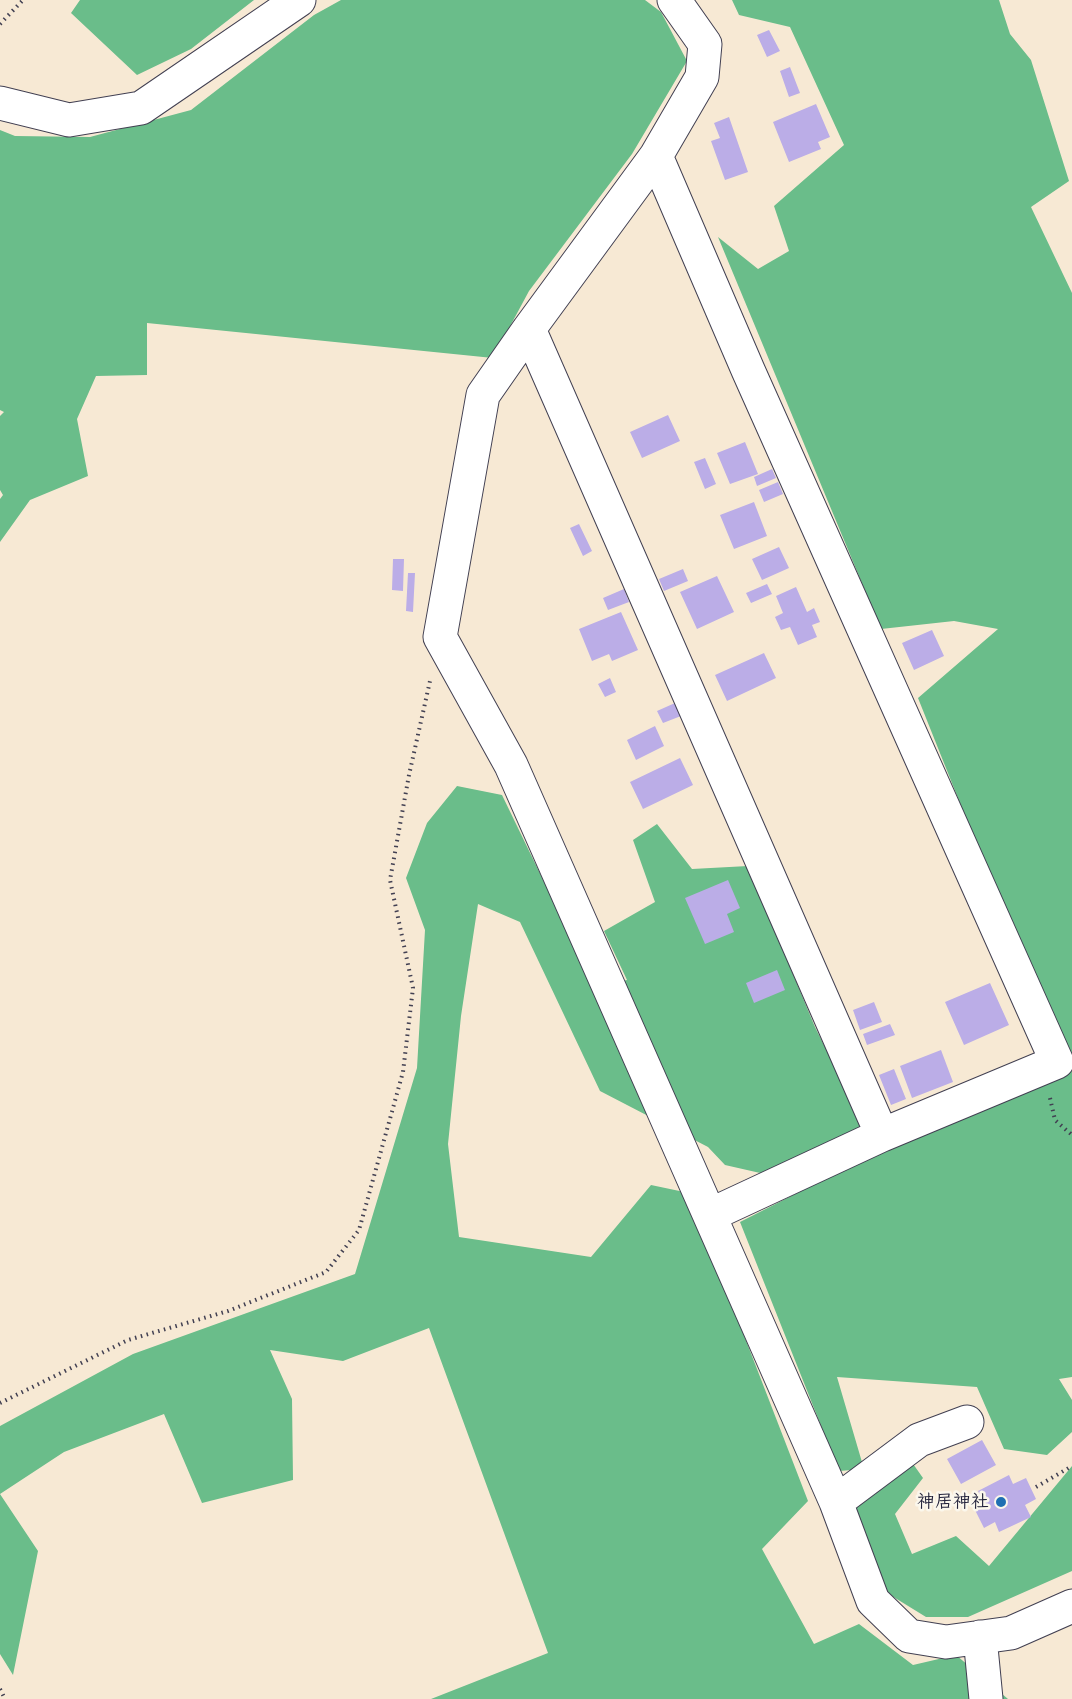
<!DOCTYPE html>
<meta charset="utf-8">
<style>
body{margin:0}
canvas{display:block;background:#f7e9d4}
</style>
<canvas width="1072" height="1699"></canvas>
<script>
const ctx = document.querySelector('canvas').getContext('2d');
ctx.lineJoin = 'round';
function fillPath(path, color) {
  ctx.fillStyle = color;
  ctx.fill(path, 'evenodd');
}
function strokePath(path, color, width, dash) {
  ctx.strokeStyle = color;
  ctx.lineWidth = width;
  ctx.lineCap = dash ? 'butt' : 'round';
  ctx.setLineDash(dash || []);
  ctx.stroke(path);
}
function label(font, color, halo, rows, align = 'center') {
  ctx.font = font + ' "Balsamiq Sans","Klee One",sans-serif';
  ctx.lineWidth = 5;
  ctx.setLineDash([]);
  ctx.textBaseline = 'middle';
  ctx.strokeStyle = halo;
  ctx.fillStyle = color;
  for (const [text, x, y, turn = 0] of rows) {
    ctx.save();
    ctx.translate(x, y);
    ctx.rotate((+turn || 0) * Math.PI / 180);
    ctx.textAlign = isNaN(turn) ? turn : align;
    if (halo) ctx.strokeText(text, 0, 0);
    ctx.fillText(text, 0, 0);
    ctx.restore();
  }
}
const forest = new Path2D(`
 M80 0H254L191 49 137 75 71 13Z
 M341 0H645L661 12 687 61 632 154 529 291 493 358 147 323V375L96 376 77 419 88 476 30 500 0 542V499L3 495 0 490V416L4 412 0 410V130L15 136 90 137 191 110 314 15Z
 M732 0H999L1010 34 1031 60 1069 181 1031 207 1072 293V1377L1059 1379 1072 1400V1432L1047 1455 1004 1449 977 1387 837 1377 864 1469 839 1471 740 1222 813 1185 725 1165 708 1147 600 1091 520 922 478 904 461 1016 448 1144 459 1237 591 1257 651 1185 689 1193 808 1501 762 1549 814 1644 859 1624 913 1665 956 1655 1008 1699H431L548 1653 429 1328 343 1361 270 1350 292 1399 293 1480 202 1503 164 1414 64 1452 0 1494V1426L133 1354 355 1274 417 1068 425 930 406 878 427 823 457 786 502 795 595 987 627 980 604 931 655 902 633 840 657 824 692 869 748 866 815 1027 862 1122 957 1093 1067 1071 918 698 998 629 954 621 881 629 718 237 758 269 789 251 774 206 844 145 790 27 739 15Z
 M911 1461 923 1478 895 1514 912 1554 956 1536 989 1566 1072 1466V1571L968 1617H926L887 1593 855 1505Z
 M0 1494 38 1551 13 1675 0 1654Z`);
const building = new Path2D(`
 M769 30 780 51 767 57 757 35Z
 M790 67 800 93 789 97 780 71Z
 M816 104 830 137 818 142 821 149 789 162 773 122Z
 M729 117 748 172 725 180 711 141 720 138 714 123Z
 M668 415 680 441 642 458 630 432Z
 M745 442 758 474 730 484 717 453Z
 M705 458 716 484 705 489 694 462Z
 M772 469 776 478 757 486 754 477Z
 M778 482 783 494 764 502 759 490Z
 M754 502 767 536 734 549 720 515Z
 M579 524 592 551 583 556 570 528Z
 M779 547 789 568 762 580 752 559Z
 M393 559H404L403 591 392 590Z
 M683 569 688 581 664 591 659 579Z
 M408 573H415L413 612 406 611Z
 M717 576 734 612 697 629 680 592Z
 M767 584 772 594 751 603 746 593Z
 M796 587 807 612 814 608 820 622 812 625 817 637 798 645 790 627 781 630 775 617 783 613 776 596Z
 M624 589 629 602 608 610 603 598Z
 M621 612 638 650 612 661 609 654 592 661 579 629Z
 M932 630 944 656 914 670 902 643Z
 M764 653 776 678 727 701 715 675Z
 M610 678 616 692 605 697 598 684Z
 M675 703 681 716 663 723 657 711Z
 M655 726 664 746 636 760 627 740Z
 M680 758 693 785 643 809 630 782Z
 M728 880 740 908 727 914 734 932 705 944 685 898Z
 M777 970 785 990 754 1003 746 983Z
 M990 983 1009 1025 964 1045 945 1002Z
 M874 1002 882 1022 860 1030 853 1010Z
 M890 1024 895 1035 867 1045 863 1034Z
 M941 1050 953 1082 912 1098 900 1066Z
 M894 1069 906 1099 891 1105 879 1075Z
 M982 1440 996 1465 961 1484 947 1459Z
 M1009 1475 1013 1484 1026 1478 1036 1499 1025 1505 1031 1517 999 1532 995 1522 984 1528 973 1506 983 1501 978 1491Z`);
const path = new Path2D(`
 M0 24 23 0
 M1050 1098 1055 1120 1072 1135
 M0 1403 128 1340 228 1311 326 1272 359 1230 403 1072 413 988 390 880 409 775 430 681
 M1036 1487 1072 1466
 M0 1689 5 1699`);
const minor = new Path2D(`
 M674 0 705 44 702 77 656 156 529 329 483 395 440 637 511 765 836 1502 873 1601 909 1636 946 1642 1011 1633 1072 1606
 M0 103 69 120 141 108 299 0
 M656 156 748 370 1057 1062 882 1135 710 1215
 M529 329 882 1135
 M836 1502 919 1440 967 1422
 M980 1637 986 1699`);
const markers = [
 [1001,1502,6,"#1f6fb2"]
];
const poiNames = [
 ["神居神社",989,1502]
];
fillPath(forest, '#6abd8a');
fillPath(building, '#bbade7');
strokePath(minor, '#424052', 35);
strokePath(path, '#424052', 4, [1.5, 4.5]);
strokePath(minor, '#fff', 33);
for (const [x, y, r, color] of markers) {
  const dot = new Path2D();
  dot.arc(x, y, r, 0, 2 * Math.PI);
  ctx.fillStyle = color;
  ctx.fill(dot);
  strokePath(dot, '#fbf7ec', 2);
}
label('bold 18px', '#22223b', '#fbf7ec', poiNames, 'right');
</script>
